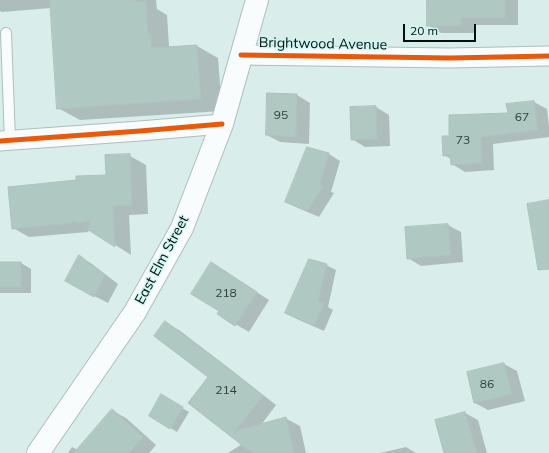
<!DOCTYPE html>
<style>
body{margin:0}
#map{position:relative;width:549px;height:453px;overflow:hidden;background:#d9edeb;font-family:Mulish,sans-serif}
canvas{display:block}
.scale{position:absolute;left:403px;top:24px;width:73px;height:18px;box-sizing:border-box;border:2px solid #040f0e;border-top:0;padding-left:5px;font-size:12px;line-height:14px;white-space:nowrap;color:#040f0e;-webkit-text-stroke:3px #d1f5f2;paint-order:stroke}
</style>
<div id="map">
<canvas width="549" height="453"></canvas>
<div class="scale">20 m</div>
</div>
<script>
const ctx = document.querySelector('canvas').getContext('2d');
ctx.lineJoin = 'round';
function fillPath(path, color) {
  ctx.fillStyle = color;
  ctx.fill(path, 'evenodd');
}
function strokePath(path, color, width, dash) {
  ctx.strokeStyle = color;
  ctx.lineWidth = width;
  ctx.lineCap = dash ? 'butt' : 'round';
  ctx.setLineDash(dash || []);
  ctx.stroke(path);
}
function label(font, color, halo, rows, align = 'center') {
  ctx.font = font + ' Mulish,sans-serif';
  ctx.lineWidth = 3;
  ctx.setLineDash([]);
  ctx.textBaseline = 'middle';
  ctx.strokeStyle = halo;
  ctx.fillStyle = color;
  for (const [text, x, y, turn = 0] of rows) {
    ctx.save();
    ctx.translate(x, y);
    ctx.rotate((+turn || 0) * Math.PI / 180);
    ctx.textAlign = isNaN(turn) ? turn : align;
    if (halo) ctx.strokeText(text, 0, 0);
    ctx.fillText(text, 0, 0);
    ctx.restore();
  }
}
const shadow = new Path2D(`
 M0 0H156L157 9 167 15 169 46 173 48 197 46 218 58 222 111 80 120 58 108 51 8 2 12 0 11Z
 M428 0H518V25H474V33H441L428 25Z
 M297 95 310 103 309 144 280 142 267 135Z
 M534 102 547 109 549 127V137L493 144 494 170 465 172 452 164 451 159 444 155 450 137 509 114 508 105Z
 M376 107 389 115 390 146 365 147 352 139Z
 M329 154 340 161 331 192 334 193 319 217 298 208 286 201Z
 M130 156 146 165 148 214 129 215 131 255 90 229 88 232 29 237 13 228 77 181 107 176Z
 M448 225 461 232 463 262 421 266 408 258 406 228Z
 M79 256 92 264 118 284 108 303 79 288Z
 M0 263H21L31 269V293H0Z
 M326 265 336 270 328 307 333 310 324 331 297 319 287 313Z
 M224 271 269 300 249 332 218 314 220 311Z
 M165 322 179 330 234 372 276 405 261 425 285 418 300 426 306 453H228L242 444 189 402 209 377Z
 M504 364 517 371 525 401 488 410 475 403Z
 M162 396 189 412 177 432 150 415Z
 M113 411 126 418 156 445 149 453H68L72 447 78 450Z
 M465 413 478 420 487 453H445Z
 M406 447 416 453H378H380Z`);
const building = new Path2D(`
 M50 0H136V2L146 1 148 34H151L152 48 197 45 201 99 57 109Z
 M427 0H505V18H461V26H427Z
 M267 93 297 94 296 137 266 135Z
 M534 101 538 130 481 137 482 163 451 165 450 155 443 156 442 136H449V115L508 113 506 104Z
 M376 106 377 139 351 140 350 107Z
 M307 147 329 153 320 184 323 186 307 211 285 202Z
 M130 154 132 205 113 206 115 247 87 229 91 221 77 223 74 221 72 223 12 229 8 187 76 180V176L106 175 105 155Z
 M549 200V269L538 270 527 204Z
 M448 224 451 255 407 259 405 227Z
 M79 255 105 275 94 297 65 281Z
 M309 259 327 264 318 301 324 304 314 326 285 313Z
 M0 262H21V287H0Z
 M211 262 257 292 235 326 217 314 219 311 191 294Z
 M165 321 220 362 263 396 235 431 286 417 294 453H252L188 403 208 377 154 336Z
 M504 363 512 394 474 403 467 372Z
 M161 394 183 407 170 429 149 416Z
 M112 409 143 437 129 453H74Z
 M465 412 477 453H444L435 420Z`);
const service = new Path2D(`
 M6 33 10 141`);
const minor = new Path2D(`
 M241 55 450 58 549 56
 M0 141 140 131 222 124`);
const primary = new Path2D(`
 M38 453 135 312 182 228 222 124 257 0`);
const cycleway = new Path2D(`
 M241 55 450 58 549 56
 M0 141 140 131 222 124`);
const numberNames = [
 ["95",281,115],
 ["67",522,117],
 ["73",463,140],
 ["218",226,293],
 ["86",487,384],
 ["214",226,390]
];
const streetNames = [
 ["Brightwood Avenue",323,44,1],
 ["East Elm Street",162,260,-62]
];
fillPath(shadow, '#0003');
fillPath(building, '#afc9c2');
strokePath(building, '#b1c0bd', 1);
strokePath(service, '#aebebc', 12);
strokePath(minor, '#aebebc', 21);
strokePath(primary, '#aebebc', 24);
strokePath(service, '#f9fcfc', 10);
strokePath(minor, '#f9fcfc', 19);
strokePath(primary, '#f9fcfc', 22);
strokePath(cycleway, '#e8590c', 5);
label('12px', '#2f3e3b', null, numberNames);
label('14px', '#040f0e', '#d1f5f2', streetNames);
</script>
